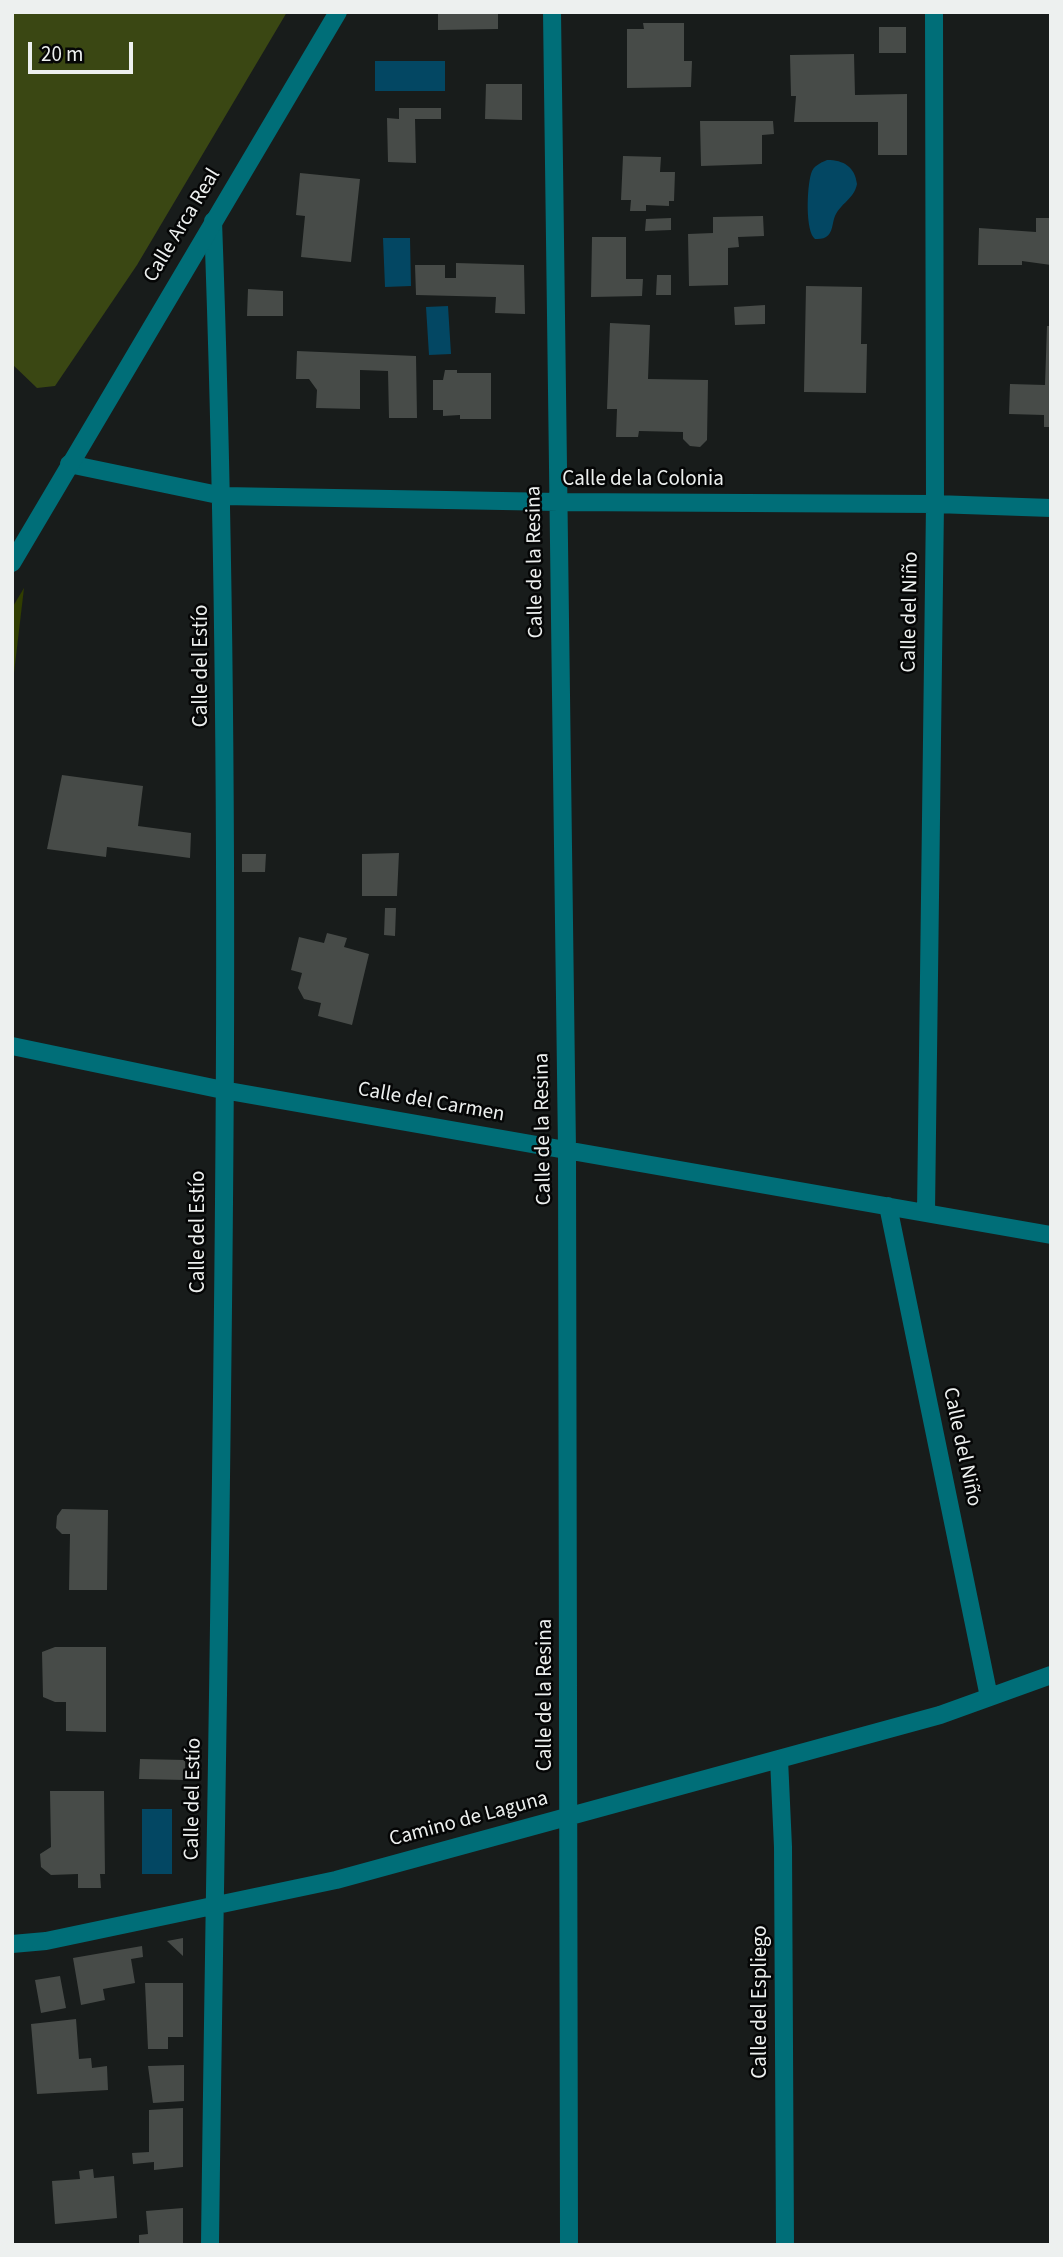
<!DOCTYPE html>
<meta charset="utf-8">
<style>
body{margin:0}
#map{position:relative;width:1063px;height:2257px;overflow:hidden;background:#181c1b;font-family:"Source Sans 3",sans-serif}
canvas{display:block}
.frame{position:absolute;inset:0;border:14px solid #edf0ef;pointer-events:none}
.scale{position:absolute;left:28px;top:42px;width:105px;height:32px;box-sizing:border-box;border:4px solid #edf0ef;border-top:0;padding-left:9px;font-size:21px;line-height:24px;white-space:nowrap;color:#edf0ef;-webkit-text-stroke:5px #050606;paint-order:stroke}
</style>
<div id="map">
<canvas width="1063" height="2257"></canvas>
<div class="frame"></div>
<div class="scale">20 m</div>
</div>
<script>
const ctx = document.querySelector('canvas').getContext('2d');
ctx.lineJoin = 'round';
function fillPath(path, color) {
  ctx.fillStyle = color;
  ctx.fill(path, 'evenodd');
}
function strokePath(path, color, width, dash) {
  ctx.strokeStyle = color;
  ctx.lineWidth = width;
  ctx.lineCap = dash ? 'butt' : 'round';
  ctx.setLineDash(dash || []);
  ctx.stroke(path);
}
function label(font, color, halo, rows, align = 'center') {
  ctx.font = font + ' "Source Sans 3",sans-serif';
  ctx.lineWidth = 5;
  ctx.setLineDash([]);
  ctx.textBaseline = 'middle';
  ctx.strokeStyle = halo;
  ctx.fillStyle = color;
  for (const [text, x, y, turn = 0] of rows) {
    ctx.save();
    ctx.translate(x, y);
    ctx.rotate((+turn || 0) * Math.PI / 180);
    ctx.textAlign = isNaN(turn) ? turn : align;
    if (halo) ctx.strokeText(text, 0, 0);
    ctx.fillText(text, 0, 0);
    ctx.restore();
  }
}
const green = new Path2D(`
 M24 588 12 690V608Z`);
const forest = new Path2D(`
 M12 12H287L137 265 55 386 37 388 12 364Z`);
const water = new Path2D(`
 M375 61H445V91H375Z
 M827 160C844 160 855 167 857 184 854 199 841 203 835 216 832 223 833 233 826 237 823 239 818 239 815 239 805 231 807 187 811 174 813 166 820 163 827 160Z
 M383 238H410L411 286 385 287Z
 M448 306 451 354 429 355 426 307Z
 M142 1809H172V1874H142Z`);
const building = new Path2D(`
 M438 12H498V29L438 30Z
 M643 23H684V61H692L691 87 627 88V29H644Z
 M879 27H906V53H879Z
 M854 54 855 95 907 94V155H878V122H794L796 96H791L790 55Z
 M486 84H522V120L485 119Z
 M399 108H441V119H415L416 163 388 162 387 118 399 119Z
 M700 121H773L774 134 762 135V164L701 166Z
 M623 156 661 157 660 172H675L674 201H669V206L646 205V211H630L631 200H621Z
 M300 173 360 179 351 262 301 257 305 216 296 215Z
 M763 216 764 236 738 237 739 247 728 248V285L689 286 688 234 713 233V217Z
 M671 218V230L645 231 646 219Z
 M1036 218H1051V265L1022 261V265H978L979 228 1036 232Z
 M592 237H626V279H643L642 296 591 297Z
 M456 263 524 265 525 314 495 313 496 297 416 295 415 265H445V278H456Z
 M657 275H671V295H656Z
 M806 286 862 287 861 344H867L866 393 804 392Z
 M248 289 283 291V316H247Z
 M765 305V324L735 325 734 307Z
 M610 323 650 325 648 379 708 380 707 440 700 447 690 446 683 439V432L639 431 638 437H616L617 409H607Z
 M1047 326H1051V427H1044V415L1009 414 1010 384 1045 385Z
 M297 351 416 356 417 418H389L388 371 360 370V409L316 408 317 390 309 379H296Z
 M445 370H457V373H491V419H460V415L443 416V410H433V380H443Z
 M62 775 143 786 138 826 191 833 190 858 107 847 106 857 47 849Z
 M399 853 397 896H362V854Z
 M242 854H266L265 872H242Z
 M385 908H396L395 936 384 935Z
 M327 933 347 938 344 947 369 954 352 1025 318 1016 321 1003 304 999 298 988 302 973 291 970 299 937 324 943Z
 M62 1509 108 1510 107 1590H69L70 1534H62L56 1528 57 1516Z
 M55 1647H106V1732L66 1731V1702H55L43 1697 42 1652Z
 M140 1759 185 1760V1780L139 1779Z
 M50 1791H104L105 1874H100L101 1888H78V1874L51 1875 41 1867 40 1854 51 1847Z
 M183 1938V1956L167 1941Z
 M142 1946 143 1957 131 1959 135 1983 103 1989 105 2000 81 2005 73 1958Z
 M60 1976 66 2008 41 2013 35 1980Z
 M145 1983H183V2037H168V2049H148Z
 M76 2019 79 2059 91 2058 92 2068 107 2066 108 2090 37 2094 31 2024Z
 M184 2065V2101L153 2103 148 2066Z
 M183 2108V2167L154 2170V2162L133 2164 132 2153 149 2152V2110Z
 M93 2169 94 2178 114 2176 117 2218 55 2224 52 2181 80 2179 79 2171Z
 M183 2208V2245H139V2235L148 2234 146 2211Z`);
const minor = new Path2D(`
 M552 12 567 1149 569 2245
 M69 464 223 496 558 502 935 504 1051 508
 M12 1046 223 1090 1051 1235
 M888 1206 989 1697
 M926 1212 935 504 934 12
 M779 1759 783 1847 785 2245
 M12 1944 46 1941 336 1880 940 1715 1051 1675
 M210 2245C218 1570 238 895 213 221`);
const tertiary = new Path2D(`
 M12 563 338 12`);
const streetNames = [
 ["Calle Arca Real",183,226,-59],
 ["Calle de la Colonia",643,480],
 ["Calle de la Resina",536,562,-91],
 ["Calle del Niño",911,612,-89],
 ["Calle del Estío",202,666,-90],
 ["Calle del Carmen",431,1103,10],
 ["Calle de la Resina",544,1129,-91],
 ["Calle del Estío",199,1232,-90],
 ["Calle del Niño",961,1447,78],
 ["Calle de la Resina",546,1695,-90],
 ["Calle del Estío",194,1799,-89],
 ["Camino de Laguna",469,1820,-15],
 ["Calle del Espliego",761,2002,-90]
];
fillPath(green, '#313e01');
fillPath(forest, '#3a4713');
fillPath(water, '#034763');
fillPath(building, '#474b48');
strokePath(minor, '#006e78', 18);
strokePath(tertiary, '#006e78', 18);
label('21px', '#edf0ef', '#050606', streetNames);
</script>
